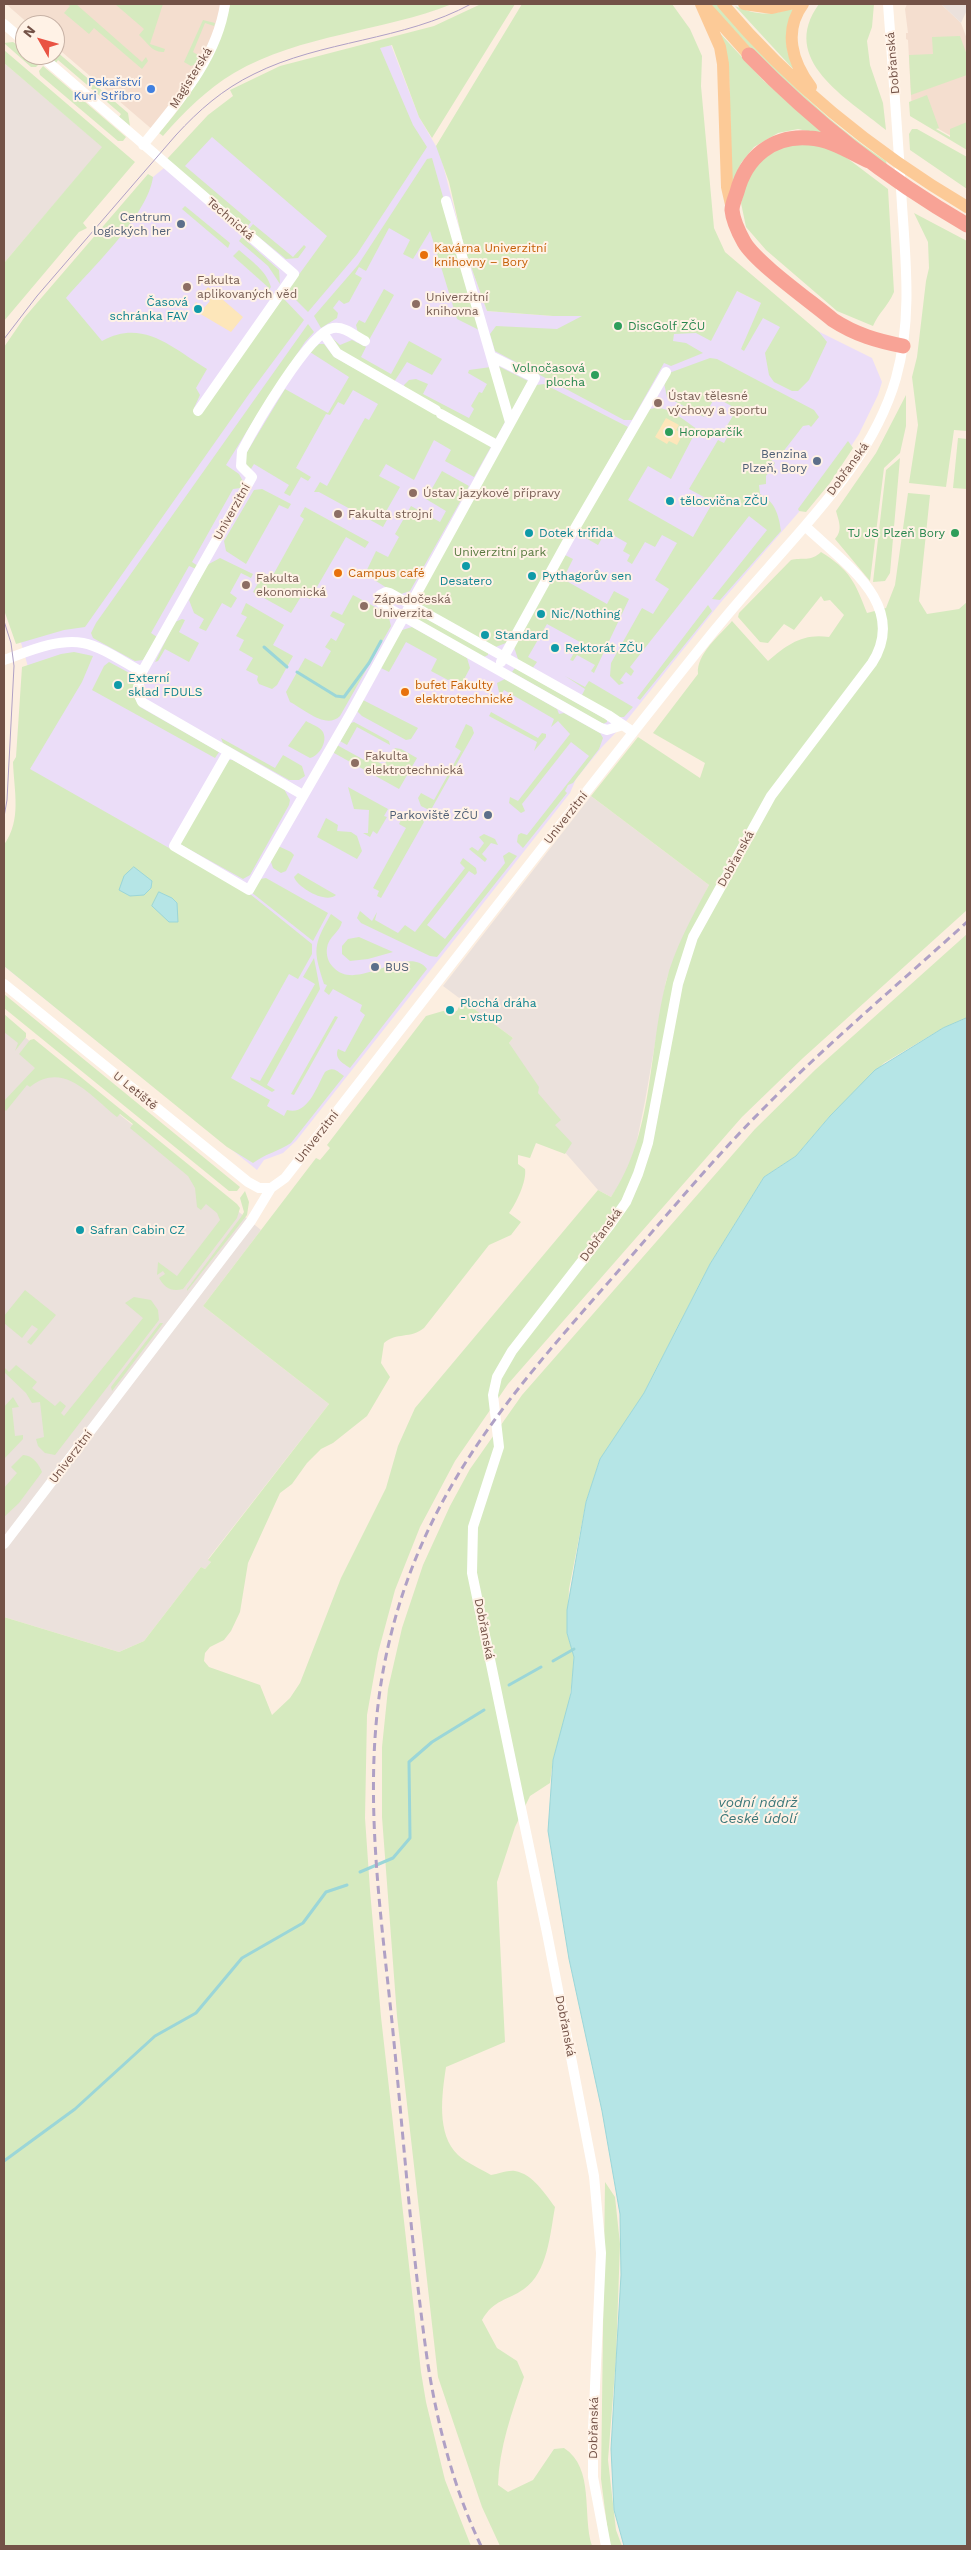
<!DOCTYPE html>
<meta charset="utf-8">
<style>
body{margin:0}
#map{position:relative;width:971px;height:2550px;overflow:hidden;background:#fceee0;font-family:"Work Sans",sans-serif}
canvas{display:block}
.frame{position:absolute;inset:0;border:5px solid #735247;pointer-events:none}
.north{position:absolute;left:15px;top:15px;width:50px;height:50px;box-sizing:border-box;background:#fff2e6;border:1px solid #c7b2a6;border-radius:50%;rotate:308deg;font-size:14px;font-weight:700;line-height:20px;text-align:center;color:#735247}
.north::after{content:'';display:block;margin:auto;width:18px;height:22px;background:#e95343;clip-path:polygon(50% 0,100% 100%,50% 72%,0 100%)}
</style>
<div id="map">
<canvas width="971" height="2550"></canvas>
<div class="frame"></div>
<div class="north">N</div>
</div>
<script>
const ctx = document.querySelector('canvas').getContext('2d');
ctx.lineJoin = 'round';
function fillPath(path, color) {
  ctx.fillStyle = color;
  ctx.fill(path, 'evenodd');
}
function strokePath(path, color, width, dash) {
  ctx.strokeStyle = color;
  ctx.lineWidth = width;
  ctx.lineCap = dash ? 'butt' : 'round';
  ctx.setLineDash(dash || []);
  ctx.stroke(path);
}
function label(font, color, halo, rows, align = 'center') {
  ctx.font = font + ' "Work Sans",sans-serif';
  ctx.lineWidth = 4;
  ctx.setLineDash([]);
  ctx.textBaseline = 'middle';
  ctx.strokeStyle = halo;
  ctx.fillStyle = color;
  for (const [text, x, y, turn = 0] of rows) {
    ctx.save();
    ctx.translate(x, y);
    ctx.rotate((+turn || 0) * Math.PI / 180);
    ctx.textAlign = isNaN(turn) ? turn : align;
    if (halo) ctx.strokeText(text, 0, 0);
    ctx.fillText(text, 0, 0);
    ctx.restore();
  }
}
const residential = new Path2D(`
 M6 4H225L216 37 154 131 55 46V25H30Z
 M907 4H941L961 23 967 39V145L912 114 908 40 906 39V33H908L905 9Z`);
const industrial = new Path2D(`
 M941 4H967V10L961 23Z
 M4 63 103 147 4 263Z
 M591 796 709 885 677 951 666 981 645 1101 634 1155 624 1178 611 1197 598 1190 527 1109 509 1043 513 1038 443 986Z
 M4 1020 261 1230 203 1306 329 1404 208 1559 211 1562 205 1569 201 1567 144 1641 119 1652 4 1617Z`);
const education = new Path2D(`
 M391 45 419 117 440 153 464 247 487 311 553 316 583 315 737 291 872 358 882 382 878 395 859 434 837 468 721 602 623 725 602 747 576 779 570 793 296 1141 283 1153 264 1160 257 1170 4 966 29 670 10 605 4 364 153 177 283 71Z`);
const green = new Path2D(`
 M67 4H76L142 62 146 57 148 61 142 69 94 28 89 34 64 13 70 6Z
 M115 4H163L150 44 165 49 164 52C152 53 147 42 139 35L144 29Z
 M230 4H452C382 32 301 34 234 73 207 89 184 112 163 136L159 133C192 96 220 52 230 4Z
 M481 4H515L432 138 419 117 392 45 380 48 413 125 427 147 357 254 308 312 287 291 327 236 212 137 185 166 251 222 247 227 167 159 208 115 233 96 230 90 280 66 434 26Z
 M522 4H672L690 29 702 56 701 86 714 228 725 252 819 332 827 342 809 380 798 391H792L774 382 769 375 765 353 780 327 763 318 744 351 741 349 761 303 737 291 711 341 696 333 674 334 673 341 686 343 703 353 671 366 664 363 632 420H624L495 351 490 334 496 326 557 329 582 316H553L487 311 464 247 449 182 436 146Z
 M710 4H717C766 60 823 120 886 161L887 167 777 77Z
 M819 4H874L872 27 867 41 870 65 883 103 886 130C847 98 778 60 819 4Z
 M735 6C758 16 774 16 797 6 784 32 783 42 794 70Z
 M203 20 215 23 214 26 205 23 193 52 201 57 196 64 191 66 184 62Z
 M717 30 764 81 829 136 798 129 778 133 754 147 741 163 732 186 729 71Z
 M960 36 967 55V75L911 95 909 55 933 54 932 37Z
 M13 42 25 50V55H31L40 63 36 67H31L4 43Z
 M4 50 135 162 83 223 87 228 79 232 4 321V263L102 147 4 63Z
 M56 51 128 113 130 126 119 117 121 114 58 60 56 63 50 58 55 55Z
 M43 66 126 137 123 141H118L40 75 39 71Z
 M927 95 939 128 936 129 950 137V129L967 122V150L910 116 909 102Z
 M912 129H917L967 157V189L910 150 909 134Z
 M817 143 839 152 888 189 894 292C887 308 879 312 873 326L837 311 766 250 746 227 741 203 751 167 781 145Z
 M432 158 481 331 457 319 430 231 413 259 403 254 410 240 389 228 366 271 359 267 355 274 362 278 349 302 344 304 339 300 333 308 338 313 337 318 321 328 314 316 358 265 427 159Z
 M148 174 153 177C148 215 91 269 66 298L102 341C144 318 173 349 207 369L196 388 200 395 194 408 201 413 283 298 304 320 249 394 85 627 64 630 16 644 4 610V347L24 318Z
 M185 206 230 243 228 248 182 209Z
 M914 213 967 241V431L954 430 946 487 909 483 918 425 912 377 917 357 926 281 929 268 928 242Z
 M253 224 293 257 304 245 306 247 298 258 286 259 249 229Z
 M242 237 279 270 280 284 268 266 239 241Z
 M239 250C251 261 266 270 271 287L262 300 260 298 269 288 233 256Z
 M384 289 394 295 369 340 358 333 356 325 359 320 365 323Z
 M308 324 314 332 305 342 268 397 226 465 239 474 244 483 241 488 233 489 192 562 198 566 196 569 189 566 151 633 157 637 143 660 135 661 93 638 91 633 96 623Z
 M330 336 340 345 352 340 366 347 361 357 391 374 409 341 442 359 432 375 407 362 394 382 338 351Z
 M319 344H324L334 357 492 445 474 477 445 461 451 450 434 440 414 480 386 464 379 476 400 487 384 515 388 518 383 527 319 492H314L320 482 327 486 365 418 369 420 378 404 353 390 344 405 338 402 330 415 326 414 296 468 311 477 308 481 301 477 290 496 284 493 289 485 254 464 249 472 244 457 285 389 328 413 349 377 310 352Z
 M710 358 717 359 814 410 819 417 811 427 809 425 803 426 779 457 774 454 770 459 775 463 766 476V484L759 485 760 494C775 501 779 516 781 531L720 600 712 599 767 530 749 516 630 667 634 671 631 676 626 672 620 680 624 683 619 685 610 676 611 663 642 608 653 614 669 589 655 580 677 543 662 535 655 547 645 542 632 564 627 561 630 555 623 551 627 543 606 531 598 545 577 533 648 410C665 402 683 420 697 429L671 479 648 466 628 500 693 537 713 502 689 489 718 440 724 443 730 432 725 429 737 409 715 397 704 417 667 397 664 383 669 373Z
 M496 365 528 381 511 412Z
 M491 367 506 420 495 440 405 389 404 385 409 380 416 379 428 384 423 394 469 418 474 409 471 406 478 394 479 392 482 393 487 384 468 373 469 370Z
 M544 384 628 427 506 643 493 648 422 607 418 594 536 385Z
 M906 395V426L900 453 884 468 870 581 835 539C843 530 839 522 836 511L876 453Z
 M958 438 967 439V489L953 488Z
 M848 441 853 448 830 483 806 512 799 511 798 509Z
 M900 458 890 573 885 581 873 582 886 470Z
 M442 471 469 486 410 591 398 595 365 574 376 551 388 557 399 537 395 534 411 506 440 522 446 511 426 499Z
 M262 489 291 504 288 509 279 505 246 564 226 551 224 541 254 490Z
 M908 493 930 495 919 601 927 614 959 609 967 602V910L803 1058 742 1117 508 1384 455 1461 420 1527 395 1590 378 1653 367 1715 365 1818 370 1890 381 2017 421 2372 426 2402 445 2480 471 2546H4V1617L119 1652 144 1641 201 1567 205 1569 211 1562 208 1560 329 1404 203 1306 316 1158 320 1160 330 1148 327 1145 426 1016 443 1011H457L462 1000 513 1038 509 1043 539 1087 538 1093 561 1120 555 1125 572 1143 565 1154 536 1143 530 1158 518 1155V1164L525 1169C527 1181 516 1204 509 1213L521 1222 511 1235 489 1245 424 1328C411 1339 396 1332 384 1343L381 1363 390 1377 367 1416 333 1443 321 1449 307 1463 292 1484 280 1493 248 1563 240 1612 231 1631 224 1640 210 1647 205 1653 204 1661 209 1667 260 1685 272 1715 290 1698 300 1683 341 1578 386 1488 398 1446 415 1408 598 1190 611 1197C654 1134 648 1053 666 982 674 949 693 915 709 885L591 796 638 737 700 778 705 763 653 733 698 674C696 654 720 635 732 621L768 661C787 645 802 633 829 637L844 615 830 600 824 601 821 596 794 630 784 624 768 643 760 642 738 617 739 613 791 560C802 557 811 562 821 552 850 570 855 582 867 613L886 608 895 585Z
 M305 507 369 542 365 548 346 537 310 599 302 595 291 613 253 592 264 573 272 577 304 519 300 516Z
 M565 555 573 559 563 579 607 604 614 591 629 599 594 673 591 671 595 665 577 655 573 661 570 660 580 642 547 624 528 657 537 662 532 669 519 662 514 647Z
 M220 558 253 574 251 578 241 573 230 593 237 598 231 608 222 603 206 631 199 628 204 619 194 613 189 600 207 565Z
 M353 595 388 614 391 626 340 716C326 730 304 709 290 702L286 692 305 658 322 667 331 651 325 647 331 638 336 641 345 624 330 616 333 611 342 615Z
 M246 603 284 625 273 645 293 656 277 685 272 689 259 684 257 680 258 676 246 670 253 658 239 650 244 640 236 636 247 617 241 614Z
 M708 605 712 611 640 700 637 698Z
 M418 614 488 653V655L484 657 416 619Z
 M182 619 185 620 179 632 199 643 189 662 165 649 158 661 155 662 175 622Z
 M412 627 467 658 470 668 460 687 451 679 448 680 431 671 437 659 406 642 389 672 381 668 363 700 418 728 411 739 406 740 362 716 357 711 399 631Z
 M74 652 93 656 82 682 30 769 250 894 312 944V954L298 979 289 974 231 1078 270 1100 267 1106 284 1116 287 1110C308 1116 317 1086 325 1072 333 1066 337 1071 344 1076L291 1143C279 1151 265 1154 253 1163L227 1147 4 966V845C22 819 14 792 13 762L16 757 22 667 61 654Z
 M109 662 135 676 133 695 140 707 219 752 215 758 92 690 104 666Z
 M515 668 607 720V722L603 724 512 672Z
 M565 676 585 687 589 681 633 707 624 717H618L581 697 585 689Z
 M505 679 557 709 559 714 564 713 600 733 603 738 599 749 573 783 568 785 565 791 567 793 523 848 517 842 518 835 521 833 527 835 589 756 571 742 522 804 525 811 521 813 509 803 510 797 518 801 570 734 558 721 551 727 554 719 504 690 500 697 497 683Z
 M491 712 538 738 542 733 546 734V737L534 751 537 742 489 716Z
 M306 721C311 724 320 727 323 732 328 742 319 756 310 758L288 746Z
 M354 722 389 741 390 745 357 727 347 745 340 741 351 723Z
 M466 724 472 727 474 733 432 808 427 809 421 806 418 798 421 793 434 800 461 751 455 747Z
 M221 738 275 768 283 755 302 766 305 776 299 780H289L223 743Z
 M337 745 366 761 368 757 384 765 395 748 401 749 417 758 399 789 334 753 333 751Z
 M228 760H233L284 789 290 800 289 805 250 875 243 879 178 843Z
 M348 787 388 809 384 816 387 817 377 834 373 831 370 837 363 833H368L369 810 354 809Z
 M403 816H420L424 822 381 898 377 896 379 891 373 888 406 828 399 824Z
 M326 818 338 825 337 831 351 832 357 836 362 851 357 859 317 837Z
 M484 834 495 839 498 845 491 843 482 854 487 859 485 862 469 849 472 847 478 851 484 843 479 837Z
 M278 846 291 852 294 855 286 871 281 873 273 868 270 859Z
 M509 852 517 856 437 957 430 956 361 923 357 918 360 911 372 921 377 912 375 920 398 933 405 925 415 932 465 868 460 863 463 858 476 868 477 873 475 875 469 871 427 925 445 939 505 863 503 856Z
 M298 873 336 895C326 904 298 888 294 877Z
 M266 878 328 913 313 941 251 892 260 879Z
 M331 914 342 922C340 932 328 937 327 948 326 955 328 962 333 967 357 994 407 943 427 969L350 1068C343 1063 334 1059 338 1049L345 1052 365 1015 360 1011 362 1005 333 989 329 995 324 991 327 985 324 984C313 949 313 946 331 914Z
 M967 934V1018L943 1028 884 1063 830 1116 796 1156 764 1177 710 1264 644 1393 600 1459 586 1502 569 1589 567 1633 574 1656 573 1672 569 1704 553 1760 550 1783 530 1796 515 1827 497 1882 505 2042 446 2067C442 2094 436 2134 458 2155 467 2163 481 2169 491 2175 498 2174 508 2170 515 2171 533 2174 545 2194 555 2207 550 2234 548 2272 524 2289 507 2301 494 2299 482 2320L497 2348 517 2361 524 2377C512 2412 499 2448 498 2485L508 2492 533 2480 554 2449 564 2448C595 2468 582 2515 592 2546H500L482 2507 438 2377 397 2016 382 1817V1747L388 1689 402 1628 423 1565 450 1506 470 1469 522 1395 755 1129 815 1070Z
 M359 937 393 952 368 959 350 961 342 954V946L348 939Z
 M314 958 320 989 267 1085 275 1090 272 1092 251 1080 250 1077 260 1081 315 984 303 977Z
 M4 994 240 1187 237 1191H229L4 1008Z
 M4 1014 26 1033V1037L15 1051 18 1043 4 1032Z
 M335 1016 338 1017 294 1095 291 1094Z
 M34 1039 237 1204 240 1208 237 1218 183 1289C171 1292 165 1288 159 1278L165 1274 163 1271 157 1275 158 1262 177 1276 220 1220 217 1213 206 1204 201 1210 197 1207 195 1188 188 1176 130 1128 133 1124 120 1114 117 1117C90 1096 64 1060 30 1087L27 1085 6 1111 4 1109V1101L35 1068 19 1054 30 1040Z
 M245 1191 249 1202 247 1215 187 1291V1289L241 1217 244 1212 240 1198Z
 M25 1290 56 1315 31 1345 27 1342 38 1329 32 1325 22 1338 4 1323V1316Z
 M134 1297 151 1300 158 1310 159 1320 55 1455 45 1453 38 1446 36 1439 44 1437 40 1402 32 1403 26 1393 4 1372V1367L9 1372 16 1365 37 1382 32 1388 55 1406 60 1401 66 1406 61 1413 64 1416 143 1318 125 1303Z
 M160 1323H163L161 1326 112 1391 111 1387Z
 M13 1397 19 1407 12 1408 15 1436 23 1435V1439L4 1459V1407Z
 M23 1455C32 1455 39 1464 42 1472L19 1503 4 1517V1488L17 1473 11 1467Z
 M605 2182 615 2197 620 2244 616 2358 608 2460 616 2530 622 2546H611L609 2541 601 2479Z`);
const sand = new Path2D(`
 M208 287 243 317 231 332 192 309 196 302 204 308 210 301 202 294Z
 M666 418 679 425 676 430 683 434 677 445 669 441 667 444 655 437Z`);
const water = new Path2D(`
 M134 867 152 881 151 888 144 895 130 896 119 890 124 876Z
 M159 892 172 898 177 903 178 922H169L152 906Z
 M967 1018V2546H624L614 2510 611 2449 621 2275 620 2214 602 2111 569 1959 548 1831 553 1760 571 1693 574 1657 567 1633V1610L586 1502 600 1459 644 1393 710 1264 764 1177 796 1156 830 1116 875 1070 943 1028Z`);
const stream = new Path2D(`
 M264 647 287 667
 M297 672 336 696 344 697 369 663 381 641
 M553 1661 574 1649
 M509 1685 541 1667
 M360 1872 393 1858 410 1838 409 1762 432 1742 484 1710
 M4 2161 75 2109 155 2036 196 2013 242 1958 303 1923 326 1892 347 1885`);
const minor = new Path2D(`
 M4 24 25 42
 M40 55 294 274 198 411
 M143 145C177 103 217 59 225 4
 M446 201 510 422
 M323 333 337 353 436 410
 M441 414 497 445
 M4 660C27 652 58 638 83 643 103 647 123 662 142 672L137 691 142 702 303 795
 M501 662 571 535 666 372
 M142 672 252 477 241 466 242 451C254 428 309 332 333 328 345 326 355 336 365 341
 M623 725 607 730 601 728 383 605 380 602V595L386 592 390 593 608 715 633 732
 M228 752 174 846 249 890 351 713 535 378 491 356
 M4 984 248 1182 259 1188H271
 M4 1544 251 1221 271 1188 285 1178C422 1002 558 826 697 652 720 623 744 595 769 567 819 510 875 452 896 378 912 321 906 264 902 205 898 138 893 71 888 4
 M606 2546 593 2477V2431L601 2253 594 2176 547 1933 472 1573 473 1527 499 1447 493 1395 497 1377 512 1351 610 1225 626 1202 638 1174 648 1143 678 984 693 937 771 796 872 663C909 605 844 563 805 526`);
const major = new Path2D(`
 M701 4 720 47 723 64 727 187 732 209
 M723 4C792 86 876 153 967 207
 M744 4 772 8 790 4
 M803 4C783 31 792 62 811 87
 M705 6 749 55`);
const highway = new Path2D(`
 M749 55C814 122 886 178 967 225
 M869 161C850 152 830 139 809 138 773 135 746 157 737 192 735 198 732 205 732 210 733 221 739 233 744 242 756 263 813 303 833 320 856 335 878 341 903 346`);
const tram = new Path2D(`
 M4 339 37 296 176 135C199 110 223 89 254 74 322 40 403 41 471 4
 M4 621 11 643 14 666 7 800 4 817`);
const rail = new Path2D(`
 M481 2546C454 2489 438 2427 428 2365 412 2254 404 2143 393 2032 381 1911 361 1787 384 1666 416 1500 506 1399 614 1276 663 1220 711 1161 764 1108 828 1043 899 984 967 922`);
const markers = [
 [151,89,5,"#3f7fe0"],
 [181,224,5,"#5c6f8a"],
 [424,255,5,"#e8710a"],
 [187,287,5,"#8d6e63"],
 [416,304,5,"#8d6e63"],
 [198,309,5,"#0f9aa8"],
 [618,326,5,"#2e9e5b"],
 [595,375,5,"#2e9e5b"],
 [658,403,5,"#8d6e63"],
 [669,432,5,"#2e9e5b"],
 [817,461,5,"#5c6f8a"],
 [413,493,5,"#8d6e63"],
 [670,501,5,"#0f9aa8"],
 [338,514,5,"#8d6e63"],
 [529,533,5,"#0f9aa8"],
 [955,533,5,"#2e9e5b"],
 [466,566,5,"#0f9aa8"],
 [338,573,5,"#e8710a"],
 [532,576,5,"#0f9aa8"],
 [246,585,5,"#8d6e63"],
 [364,606,5,"#8d6e63"],
 [541,614,5,"#0f9aa8"],
 [485,635,5,"#0f9aa8"],
 [555,648,5,"#0f9aa8"],
 [118,685,5,"#0f9aa8"],
 [405,692,5,"#e8710a"],
 [355,763,5,"#8d6e63"],
 [488,815,5,"#5c6f8a"],
 [375,967,5,"#5c6f8a"],
 [450,1010,5,"#0f9aa8"],
 [80,1230,5,"#0f9aa8"]
];
const streetNames = [
 ["Dobřanská",893,63,-95],
 ["Magisterská",191,78,-58],
 ["Technická",230,219,41],
 ["Dobřanská",848,469,-54],
 ["Univerzitní",232,512,-61],
 ["Univerzitní",566,818,-52],
 ["Dobřanská",736,859,-61],
 ["U Letiště",135,1091,39],
 ["Univerzitní",317,1137,-52],
 ["Dobřanská",601,1235,-54],
 ["Univerzitní",71,1457,-53],
 ["Dobřanská",484,1629,79],
 ["Dobřanská",565,2026,79],
 ["Dobřanská",594,2428,-89]
];
const shopNames = [
 ["Pekařství",141,82],
 ["Kuri Stříbro",141,96]
];
const serviceNames = [
 ["Centrum",171,217],
 ["logických her",171,231],
 ["Benzina",807,454],
 ["Plzeň, Bory",807,468],
 ["Parkoviště ZČU",478,815],
 ["BUS",385,967,"left"]
];
const foodNames = [
 ["Kavárna Univerzitní",434,248],
 ["knihovny – Bory",434,262],
 ["Campus café",348,573],
 ["bufet Fakulty",415,685],
 ["elektrotechnické",415,699]
];
const educationNames = [
 ["Fakulta",197,280],
 ["aplikovaných věd",197,294],
 ["Univerzitní",426,297],
 ["knihovna",426,311],
 ["Ústav tělesné",668,396],
 ["výchovy a sportu",668,410],
 ["Ústav jazykové přípravy",423,493],
 ["Fakulta strojní",348,514],
 ["Fakulta",256,578],
 ["ekonomická",256,592],
 ["Západočeská",374,599],
 ["Univerzita",374,613],
 ["Fakulta",365,756],
 ["elektrotechnická",365,770]
];
const cultureNames = [
 ["Časová",188,302,"right"],
 ["schránka FAV",188,316,"right"],
 ["tělocvična ZČU",680,501],
 ["Dotek trifida",539,533],
 ["Pythagorův sen",542,576],
 ["Desatero",466,581,"center"],
 ["Nic/Nothing",551,614],
 ["Standard",495,635],
 ["Rektorát ZČU",565,648],
 ["Externí",128,678],
 ["sklad FDULS",128,692],
 ["Plochá dráha",460,1003],
 ["- vstup",460,1017],
 ["Safran Cabin CZ",90,1230]
];
const leisureNames = [
 ["DiscGolf ZČU",628,326],
 ["Volnočasová",585,368,"right"],
 ["plocha",585,382,"right"],
 ["Horoparčík",679,432],
 ["TJ JS Plzeň Bory",945,533,"right"]
];
const parkNames = [
 ["Univerzitní park",500,552]
];
const waterNames = [
 ["vodní nádrž",758,1803],
 ["České údolí",758,1819]
];
fillPath(residential, '#f4decf');
fillPath(industrial, '#ebe1dc');
fillPath(education, '#ebddf8');
fillPath(green, '#d6eabf');
fillPath(sand, '#fde6ba');
fillPath(water, '#b5e5e6');
strokePath(water, '#9bd6d8', 1);
strokePath(stream, '#9bd6d8', 3);
strokePath(minor, '#fff', 10);
strokePath(major, '#fcca97', 12);
strokePath(highway, '#f8a396', 15);
strokePath(tram, '#afa0c5', 1);
strokePath(rail, '#afa0c5', 3, [8, 5]);
for (const [x, y, r, color] of markers) {
  const dot = new Path2D();
  dot.arc(x, y, r, 0, 2 * Math.PI);
  ctx.fillStyle = color;
  ctx.fill(dot);
  strokePath(dot, '#fff2e6', 2);
}
label('12px', '#735247', '#fff2e6', streetNames);
label('12px', '#366cbe', '#fff2e6', shopNames, 'right');
label('12px', '#4e5e75', '#fff2e6', serviceNames, 'right');
label('12px', '#c56008', '#fff2e6', foodNames, 'left');
label('12px', '#785e54', '#fff2e6', educationNames, 'left');
label('12px', '#0d838f', '#fff2e6', cultureNames, 'left');
label('12px', '#27864d', '#fff2e6', leisureNames, 'left');
label('12px', '#58793f', '#fff2e6', parkNames);
label('italic 14px', '#3b7779', '#fff2e6', waterNames);
</script>
